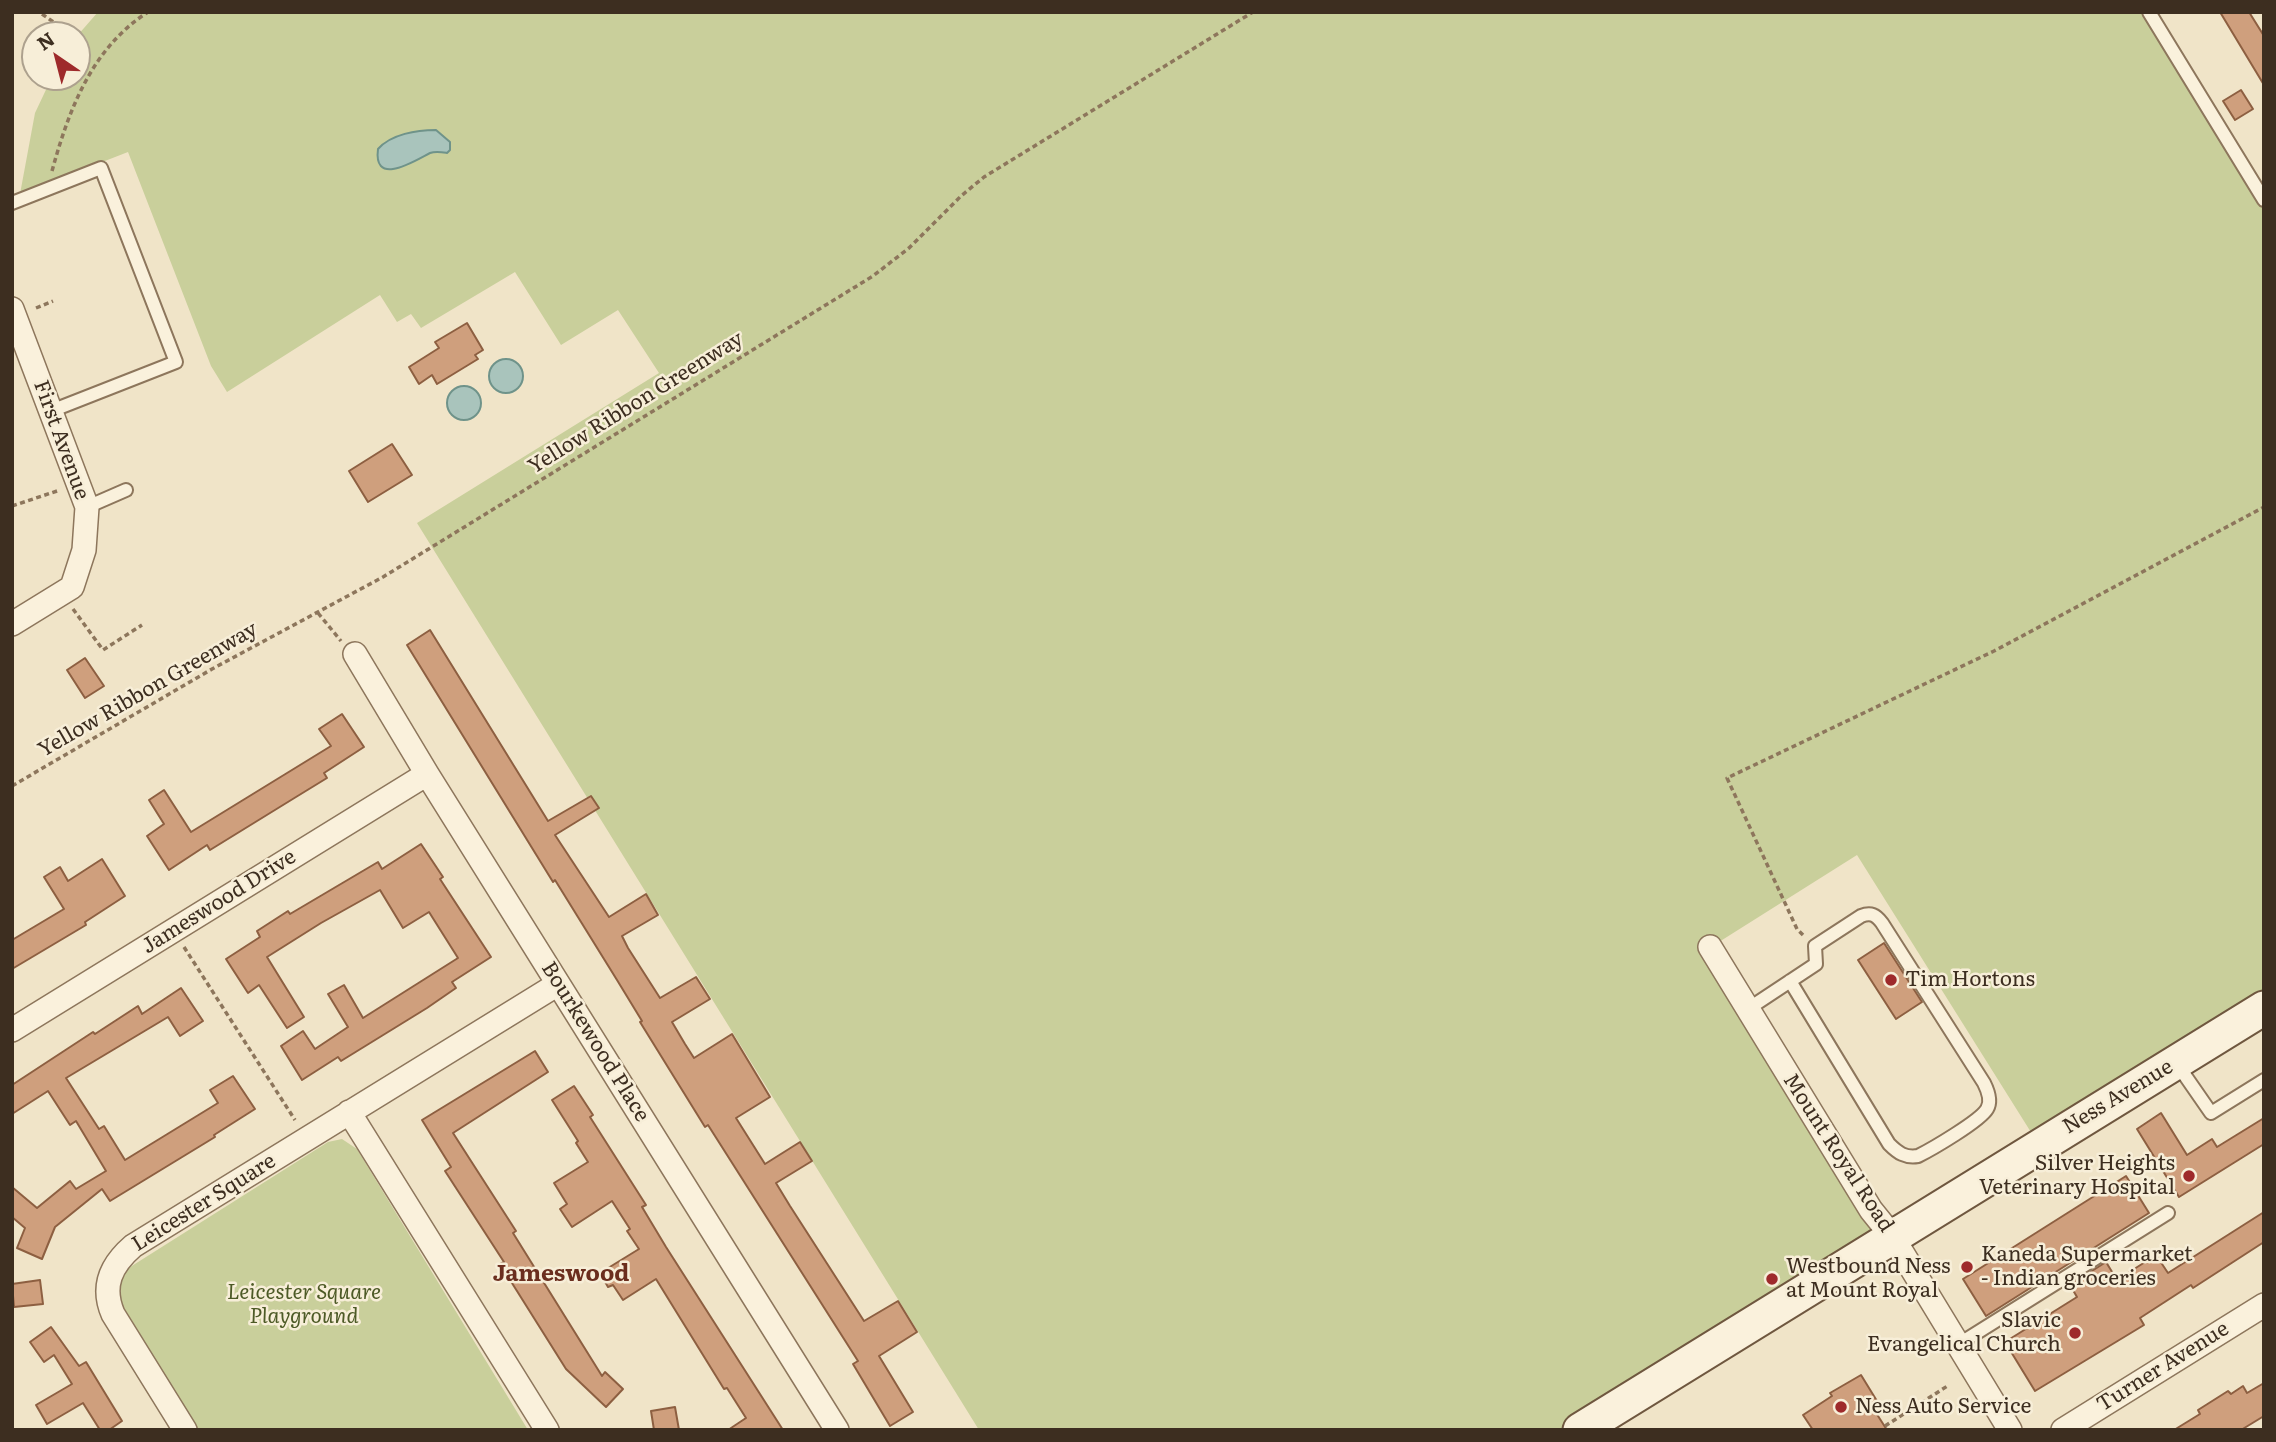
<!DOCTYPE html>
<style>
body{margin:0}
#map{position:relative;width:2276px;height:1442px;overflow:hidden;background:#f0e4c8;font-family:Literata,serif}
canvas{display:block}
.frame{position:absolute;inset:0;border:14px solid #3d2e20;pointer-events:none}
.north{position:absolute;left:21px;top:21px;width:70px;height:70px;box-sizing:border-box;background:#f7eed8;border:2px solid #ada18e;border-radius:50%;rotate:325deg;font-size:19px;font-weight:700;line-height:28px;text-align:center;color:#3d2e20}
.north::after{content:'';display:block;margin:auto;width:24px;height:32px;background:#9e2a2b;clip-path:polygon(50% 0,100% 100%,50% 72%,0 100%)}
</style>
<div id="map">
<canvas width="2276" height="1442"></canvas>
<div class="frame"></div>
<div class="north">N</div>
</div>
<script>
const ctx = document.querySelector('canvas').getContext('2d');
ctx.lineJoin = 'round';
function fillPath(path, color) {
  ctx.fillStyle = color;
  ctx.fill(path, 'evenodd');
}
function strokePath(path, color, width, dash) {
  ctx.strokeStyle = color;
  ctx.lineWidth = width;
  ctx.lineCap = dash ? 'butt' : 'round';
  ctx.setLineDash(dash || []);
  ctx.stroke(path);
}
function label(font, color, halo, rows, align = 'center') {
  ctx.font = font + ' Literata,serif';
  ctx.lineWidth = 5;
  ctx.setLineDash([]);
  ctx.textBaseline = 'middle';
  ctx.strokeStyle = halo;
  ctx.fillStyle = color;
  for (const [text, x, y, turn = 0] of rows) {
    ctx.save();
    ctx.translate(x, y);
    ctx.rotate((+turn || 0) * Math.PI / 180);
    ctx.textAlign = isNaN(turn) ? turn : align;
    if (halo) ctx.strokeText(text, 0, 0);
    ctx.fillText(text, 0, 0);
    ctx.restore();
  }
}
const green = new Path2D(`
 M98 12H2149L2264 200V1008L2039 1145 1857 855 1711 947 1892 1236 1578 1430H979L417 523 659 373 618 310 561 345 515 272 421 328 411 314 397 322 380 295 227 392 211 366 128 152 20 194 35 113 52 77H77V36Z
 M342 1139 357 1149 528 1430H199L121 1303V1282L127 1269 328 1142Z`);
const water = new Path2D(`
 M436 130 450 142V150L447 153C441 152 436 151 430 153 416 160 373 188 378 149 391 134 417 130 436 130Z
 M489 376a17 17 0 1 1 34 0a17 17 0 1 1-34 0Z
 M447 403a17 17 0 1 1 34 0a17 17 0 1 1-34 0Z`);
const building = new Path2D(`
 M2220 12H2249L2264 36V85Z
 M2241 90 2253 109 2235 120 2223 101Z
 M467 323 483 350 475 355 478 359 437 384 432 375 419 384 409 367 439 348 435 342Z
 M392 444 412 475 368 502 349 471Z
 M430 630 548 821 591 796 599 808 555 835 609 917 646 894 658 915 622 936 628 948 660 998 696 977 710 999 672 1022 685 1044 694 1058 732 1034 770 1097 736 1118 765 1164 800 1142 812 1161 776 1183 790 1206 864 1321 898 1301 917 1332 879 1356 913 1412 890 1426 853 1364 858 1361 708 1125 705 1127 640 1022 642 1021 617 980 555 880 553 882 407 645Z
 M85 658 104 686 85 698 67 670Z
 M342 714 364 747 324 773 327 778 296 797 210 850 207 845 169 870 147 836 164 824 149 800 164 790 191 832 331 746 319 729Z
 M421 844 443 877 440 879 491 957 452 982 456 988 427 1008 341 1061 338 1057 302 1080 281 1046 303 1031 315 1049 348 1027 328 994 344 985 363 1018 458 958 429 912 403 928 380 890 321 923 267 957 304 1017 287 1028 259 985 248 993 226 959 260 937 257 931 288 911 290 914 378 862 382 869Z
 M102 859 125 896 85 922 86 925 12 969V940L64 909 44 877 60 867 68 881Z
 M1884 943 1922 1002 1896 1019 1858 960Z
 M181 988 203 1021 180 1036 168 1017 66 1078 99 1129 104 1126 125 1160 218 1103 210 1090 233 1076 255 1109 214 1135 215 1137 110 1201 102 1189 55 1227 42 1259 17 1248 25 1228 12 1217V1187L37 1208 70 1181 76 1189 106 1171 76 1121 70 1125 48 1091 12 1114V1085L93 1032 95 1034 138 1006 142 1014Z
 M535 1051 548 1072 453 1133 516 1231 513 1233 602 1376 605 1372 623 1389 606 1407 566 1369 500 1264 504 1262 445 1171 451 1167 422 1120Z
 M574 1086 593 1115 590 1117 646 1205 642 1207 666 1247 783 1430H728L746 1418 727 1388 724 1389 656 1279 623 1300 613 1285 608 1287 600 1273 639 1249 627 1231 630 1229 612 1201 572 1227 560 1209 567 1204 554 1183 588 1162 576 1143 578 1141 552 1100Z
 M2161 1113 2187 1155 2212 1139 2217 1147 2264 1118V1144L2179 1197 2137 1129Z
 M2126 1176 2149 1213 1986 1316 1963 1279Z
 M2264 1212V1242L2193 1288 2191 1285 2140 1318 2144 1325 2035 1391 2005 1342 2077 1297 2070 1285 2106 1262 2117 1280 2156 1255 2168 1273Z
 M40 1280 43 1304 14 1307 12 1284Z
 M51 1327 79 1366 86 1362 122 1421 109 1430H100L83 1403 47 1424 36 1405 72 1384 54 1355 44 1362 30 1342Z
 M1861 1375 1877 1401 1871 1405 1887 1430H1813L1803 1415 1832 1396 1830 1393Z
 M2264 1383V1416L2241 1430H2174L2200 1414 2198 1410 2228 1391 2231 1394 2243 1386 2247 1393Z
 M675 1407 679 1430H654L651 1411Z`);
const path = new Path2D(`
 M42 14 72 35
 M52 171C69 109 92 48 148 12
 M36 308 53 301
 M12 506 60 490
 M73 609 103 650 142 625
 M318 613 341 641
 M12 786 212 669 383 577 873 276 909 248 961 196 984 177 1253 12
 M1803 935 1797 929 1727 778 1994 651 2264 507
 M184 947 295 1120
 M1885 1426 1949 1385`);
const service = new Path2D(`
 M2149 12 2264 200
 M12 203 101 168 176 362 51 411
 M87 507 126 490
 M1748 1009C1771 994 1793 979 1816 964L1815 946 1861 916C1871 912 1876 915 1882 923L1984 1083C1988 1091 1992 1101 1987 1109 1980 1121 1932 1149 1918 1156 1905 1158 1898 1153 1889 1144L1790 981
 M2177 1064 2211 1113 2264 1080
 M1959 1344 2168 1213`);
const minor = new Path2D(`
 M12 309 87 507 84 550 72 587 12 624
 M355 654 427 774 837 1430
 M1710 947 1871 1210 1892 1236 2010 1430
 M12 1030 427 774
 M349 1112 547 1430
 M185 1430 113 1314C101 1286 111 1265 133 1246L558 984
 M2063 1430 2264 1305`);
const secondary = new Path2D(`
 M1580 1430 2264 1008`);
const markers = [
 [1891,980,7,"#9e2a2b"],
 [2189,1176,7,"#9e2a2b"],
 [1967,1267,7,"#9e2a2b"],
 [1772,1279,7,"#9e2a2b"],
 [2075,1333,7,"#9e2a2b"],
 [1841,1407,7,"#9e2a2b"]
];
const streetNames = [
 ["Yellow Ribbon Greenway",636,403,-32],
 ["First Avenue",61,440,70],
 ["Yellow Ribbon Greenway",148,690,-30],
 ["Jameswood Drive",219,902,-32],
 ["Bourkewood Place",595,1042,58],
 ["Ness Avenue",2118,1097,-31],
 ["Mount Royal Road",1838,1153,57],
 ["Leicester Square",204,1203,-32],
 ["Turner Avenue",2163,1367,-32]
];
const poiNames = [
 ["Tim Hortons",1905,980],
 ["Silver Heights",2175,1164,"right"],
 ["Veterinary Hospital",2175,1188,"right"],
 ["Kaneda Supermarket",1981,1255],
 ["- Indian groceries",1981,1279],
 ["Westbound Ness",1786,1267],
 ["at Mount Royal",1786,1291],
 ["Slavic",2061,1321,"right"],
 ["Evangelical Church",2061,1345,"right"],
 ["Ness Auto Service",1855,1407]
];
const parkNames = [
 ["Leicester Square",304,1293],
 ["Playground",304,1317]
];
const neighbourhoodNames = [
 ["Jameswood",561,1274]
];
fillPath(green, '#c9cf9b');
fillPath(water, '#a9c4bc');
strokePath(water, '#6f938a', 2);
fillPath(building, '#cf9f7d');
strokePath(building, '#8d5f41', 2);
strokePath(service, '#8d765c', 16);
strokePath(minor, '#8d765c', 26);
strokePath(secondary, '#6f573f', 37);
strokePath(path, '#8d765c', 3.5, [5, 3.5]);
strokePath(service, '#faf1dc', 12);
strokePath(minor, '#faf1dc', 23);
strokePath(secondary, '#faf1dc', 33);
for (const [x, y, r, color] of markers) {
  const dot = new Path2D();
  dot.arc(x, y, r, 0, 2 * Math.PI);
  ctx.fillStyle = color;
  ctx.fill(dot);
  strokePath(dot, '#f7eed8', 2.5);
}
label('21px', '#3d2e20', '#f7eed8', streetNames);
label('21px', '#3d2e20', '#f7eed8', poiNames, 'left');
label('italic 21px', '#4d5a26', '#f7eed8', parkNames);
label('bold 23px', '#6b2e1e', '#f7eed8', neighbourhoodNames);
</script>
